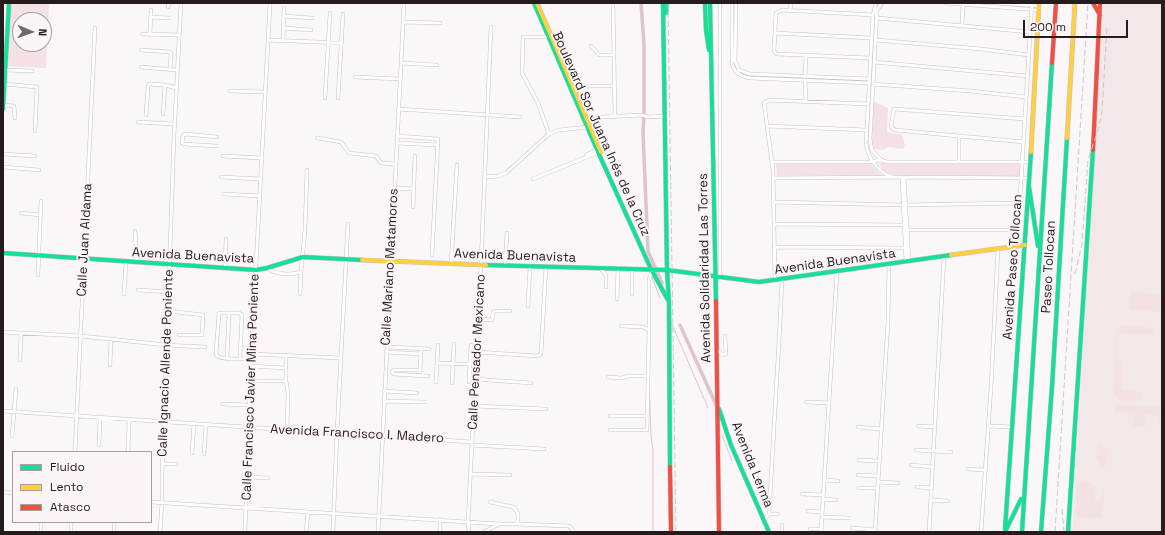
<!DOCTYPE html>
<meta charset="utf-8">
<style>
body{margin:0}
#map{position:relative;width:1165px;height:535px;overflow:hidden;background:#fbf6f8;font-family:"Space Grotesk",sans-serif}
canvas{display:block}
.frame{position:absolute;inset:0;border:4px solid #261b1d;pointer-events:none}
.legend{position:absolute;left:12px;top:451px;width:140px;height:72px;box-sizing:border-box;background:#fcf5f7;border:1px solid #a69ea0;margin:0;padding:5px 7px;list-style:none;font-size:12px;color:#261b1d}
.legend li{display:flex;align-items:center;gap:8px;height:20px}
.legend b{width:20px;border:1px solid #a69ea0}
.north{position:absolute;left:12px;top:12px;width:40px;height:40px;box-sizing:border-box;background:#fcf5f7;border:1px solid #a69ea0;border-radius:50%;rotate:92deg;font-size:11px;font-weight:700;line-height:16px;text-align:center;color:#261b1d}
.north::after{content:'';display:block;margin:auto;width:14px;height:18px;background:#71686a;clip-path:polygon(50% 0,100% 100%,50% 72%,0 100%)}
.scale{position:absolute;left:1023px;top:20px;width:105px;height:18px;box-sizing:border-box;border:2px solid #261b1d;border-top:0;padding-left:5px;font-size:12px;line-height:14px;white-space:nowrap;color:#261b1d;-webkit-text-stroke:3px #fcf5f7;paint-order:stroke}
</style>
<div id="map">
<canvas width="1165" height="535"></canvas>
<div class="frame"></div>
<ul class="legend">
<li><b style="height:5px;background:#16e098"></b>Fluido</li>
<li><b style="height:5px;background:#ffcf43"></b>Lento</li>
<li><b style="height:5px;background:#f24e42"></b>Atasco</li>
</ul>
<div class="north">N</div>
<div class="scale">200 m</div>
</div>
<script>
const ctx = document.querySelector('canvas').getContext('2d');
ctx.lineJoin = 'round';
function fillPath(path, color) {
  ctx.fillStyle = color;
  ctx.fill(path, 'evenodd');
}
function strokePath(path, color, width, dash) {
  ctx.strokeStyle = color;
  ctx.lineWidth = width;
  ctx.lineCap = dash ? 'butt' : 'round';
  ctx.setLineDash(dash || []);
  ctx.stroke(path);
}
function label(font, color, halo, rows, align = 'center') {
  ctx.font = font + ' "Space Grotesk",sans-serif';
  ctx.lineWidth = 4;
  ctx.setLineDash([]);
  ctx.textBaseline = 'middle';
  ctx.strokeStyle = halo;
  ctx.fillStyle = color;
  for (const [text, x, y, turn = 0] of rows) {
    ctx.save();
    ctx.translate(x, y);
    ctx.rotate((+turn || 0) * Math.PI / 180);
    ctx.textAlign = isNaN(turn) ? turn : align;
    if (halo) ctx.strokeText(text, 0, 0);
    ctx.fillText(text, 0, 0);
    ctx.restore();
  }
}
const built = new Path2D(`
 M1103 3H1162V532H1072Z`);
const green = new Path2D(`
 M11 3H49L46 68 8 66ZM20 20H44V44H20Z
 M873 101 888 108 887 132 902 135 905 145 903 149 888 147 883 150 874 149 872 143Z
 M869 162 876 170 885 177 845 175 777 176 776 163Z
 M879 163 1021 164 1020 177 895 175C887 174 882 171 879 163Z
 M1131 292 1162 294V312L1130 309Z
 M1121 325 1153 328 1155 331 1153 334 1118 333 1116 361 1123 362 1122 390 1141 392V401L1119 400 1114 395 1117 330Z
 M1120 405 1161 407 1160 424H1158V418L1155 415 1146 414 1145 427 1133 426V415L1127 414V411H1117L1114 413V410Z
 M1099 444 1108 451C1107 458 1109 465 1102 468L1096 455 1103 453H1100Z
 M1083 482H1090L1092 487H1095V501H1102V489H1104L1103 512H1101V518L1077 517 1076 514 1077 483H1082Z`);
const stream = new Path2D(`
 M652 277 660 298
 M671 322 708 408
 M649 381 651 436 653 450V532
 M722 435 732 461`);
const canal = new Path2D(`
 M641 3 644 44V112L643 133 648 251 662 283
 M680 325 717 407`);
const street = new Path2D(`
 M613 3 615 116
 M720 3V277
 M732 3V64C735 74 741 76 750 78L869 83
 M736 3 735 61 739 70 750 74 869 79
 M876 3 873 15 866 144C869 160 877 171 892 177
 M945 3 1039 10
 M995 3 1039 6
 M168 7 169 3
 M790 10 791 3
 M284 16 312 18
 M151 17 168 18
 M877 18 1030 32
 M403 22 440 23
 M962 25 963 5
 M283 28 311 30
 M775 33 871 38
 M142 34 179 35
 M150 34 151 10
 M547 37H523L522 73 538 103 549 134
 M268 40 342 43
 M876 40 981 49 1029 55
 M283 41 284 8
 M591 46 599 55H614
 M141 50 170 52 171 54 170 69
 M870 58 777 54 774 51 776 13 782 10 873 15
 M874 62 1028 76
 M401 63 437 65
 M141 67 177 70
 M5 70 32 71
 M355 77 400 79
 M805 77 806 56
 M805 81 806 101
 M4 84 37 87 35 131
 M873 84 970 91 1026 97
 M572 86H614
 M230 91 265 92
 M325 98 330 13
 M338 98 343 14
 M3 105 14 106 15 118
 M398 109 520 117
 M163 114 165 85
 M146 115 148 87 149 84 165 85 176 88
 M585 118 642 115 648 117 665 116
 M138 122 174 124
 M767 126 866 130
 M397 136 438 139 432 255
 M317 138 341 142 349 153 376 156 381 163 395 164
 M1024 142 895 130 892 128 891 126 894 109H895L1025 119
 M397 143 438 145
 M216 146 184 144 182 143 183 135 186 134 217 137
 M3 154 35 156
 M223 156 262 158
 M586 156 588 154 598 149
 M881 160 872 150 870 139 877 10 882 3
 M772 162H869L881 160 887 162H1030
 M959 162V136
 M3 167 39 170
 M221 177 261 179
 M484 177 498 176 506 173 549 134 559 130 588 127
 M902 177 906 262
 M904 177 909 261
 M774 178 904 177 1029 178
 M533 179 599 152
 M394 188 414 189
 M224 194 260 196
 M774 202 903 205
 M905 205 1020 203
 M413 207 415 156
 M21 213 41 215
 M774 224 904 225
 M907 230H1018
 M135 231 137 263
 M1017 246 1032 3
 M774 247 905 248
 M451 264 457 165
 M505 265 507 233
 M267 268C276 275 291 275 301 272L305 230 307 170
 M600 268 606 275V287
 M225 269 226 239
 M38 275 41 201
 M775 280 773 170 764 103 769 100 868 104
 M138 290 168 292
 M124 294 126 262
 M300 294 301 272
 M632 294V269
 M617 299 618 268
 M528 306 530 266
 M168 311 203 315 202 335H179
 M478 319 492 320 493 312 495 311H510
 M649 329V280L652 271
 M3 332 81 336 166 345 205 347
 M387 347 429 349
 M717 350 723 355 726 354 725 336
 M386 352 421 354
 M477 352 538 356 541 354 546 266
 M251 354 341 358
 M227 358 229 313
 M240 358 242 315 239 313H219L216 353 217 356C226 361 241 358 251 359
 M20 360 21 333
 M437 363 468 364 470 362H476
 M110 365 111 339
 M251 366 285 368
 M420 370H394L392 372 394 374 428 376
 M420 372 421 349
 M608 377 622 378 628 376H647
 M475 379 531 383
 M250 381H286V355
 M286 381 288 392 287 430
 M436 382 438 345
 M469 382 471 345
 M452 383 454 344
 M384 391 417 393
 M384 401 424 402
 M806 402 829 403
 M222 404 249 405
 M474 406 546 409
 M3 411 472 442
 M610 416H647
 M918 426 935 427
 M988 426 1012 427
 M858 427 881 429
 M610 430H647L649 330 643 327 621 326
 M12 436 16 389
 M99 445 100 418
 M472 445 544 449
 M916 450 951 452
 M75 452 95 28
 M128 452 129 420
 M192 453 194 424
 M204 454 206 425
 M859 460 879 461
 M162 464H176
 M911 465 933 467
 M968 469 985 470
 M470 474 510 475
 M858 475 878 476
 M247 477 268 478
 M824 480 838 481
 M878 482 898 483
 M917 487 931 488
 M859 488H877
 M3 492 13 493
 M802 494 823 495
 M823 499 836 500
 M931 500 948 501
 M151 502C267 509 383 516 499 524
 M490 502 513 507C519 512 519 517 517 524L569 526 572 529 573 532
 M808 511 822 512
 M769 514H778
 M822 517 848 518
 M764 520 769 514 780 323 782 279
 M782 525V532
 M852 528 875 530
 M810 529H821
 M41 531V522
 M71 532V522
 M114 532V522
 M160 532 162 502V476L174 136 181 3
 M245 532 251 359 270 3
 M306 532 308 512
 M333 532 337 432 348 224
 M378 532 404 3
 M440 532V519
 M469 532 468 522 481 264 491 27
 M484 532 499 524H517
 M821 532 837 272
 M875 532 888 321 889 264
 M929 532 944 256
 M981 532 991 387 998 249`);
const fast = new Path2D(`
 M534 3 598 152 651 269 668 300
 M663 3 667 270 669 302 670 467
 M705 3 706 30 709 50
 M710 3 716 301
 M666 13 667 3
 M3 109 9 3
 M1029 187 1038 246
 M3 253 256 270 267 268 303 257 362 260
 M486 265 667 270 759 282 951 255
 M719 409 731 445 769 532
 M1005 529 1031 152
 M1005 532 1021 499
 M1022 532 1052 63
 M1041 532 1052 387 1067 138
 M1068 532 1093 150`);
const slow = new Path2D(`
 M537 3 601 152
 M1067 138 1075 3
 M1031 152 1039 3
 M951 255 1025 245
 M362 260 486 265`);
const jam = new Path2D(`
 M1093 3 1100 15
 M1052 63 1056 3
 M1093 150 1100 3
 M716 301 719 532
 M670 467 671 532`);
const rail = new Path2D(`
 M668 3 676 532
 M1075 274 1082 244 1088 160 1099 127 1102 112 1107 26
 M1062 509 1064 532
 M1055 532 1088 3`);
const streetNames = [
 ["Boulevard Sor Juana Inés de la Cruz",601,134,66],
 ["Calle Juan Aldama",85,240,-87],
 ["Avenida Buenavista",193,256,3],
 ["Avenida Buenavista",515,256,2],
 ["Avenida Buenavista",835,262,-8],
 ["Calle Mariano Matamoros",390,267,-87],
 ["Avenida Paseo Tollocan",1013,267,-86],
 ["Paseo Tollocan",1049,267,-87],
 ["Avenida Solidaridad Las Torres",705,268,-91],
 ["Calle Pensador Mexicano",477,352,-87],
 ["Calle Ignacio Allende Poniente",166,363,-88],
 ["Calle Francisco Javier Mina Poniente",251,387,-88],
 ["Avenida Francisco I. Madero",357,434,3],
 ["Avenida Lerma",752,465,68]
];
fillPath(built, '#f2e7e9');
fillPath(green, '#f4e1e5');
strokePath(stream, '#dec5ca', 1);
strokePath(canal, '#dec5ca', 3.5);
strokePath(street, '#c8c1c3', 4);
strokePath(fast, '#c8c1c3', 5);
strokePath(slow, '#c8c1c3', 5);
strokePath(jam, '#c8c1c3', 5);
strokePath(street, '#fefefe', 3);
strokePath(fast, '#16e098', 4);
strokePath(slow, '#ffcf43', 4);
strokePath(jam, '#f24e42', 4);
strokePath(rail, '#cac7c8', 1, [6, 3]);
label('13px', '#261b1d', '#fcf5f7', streetNames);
</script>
